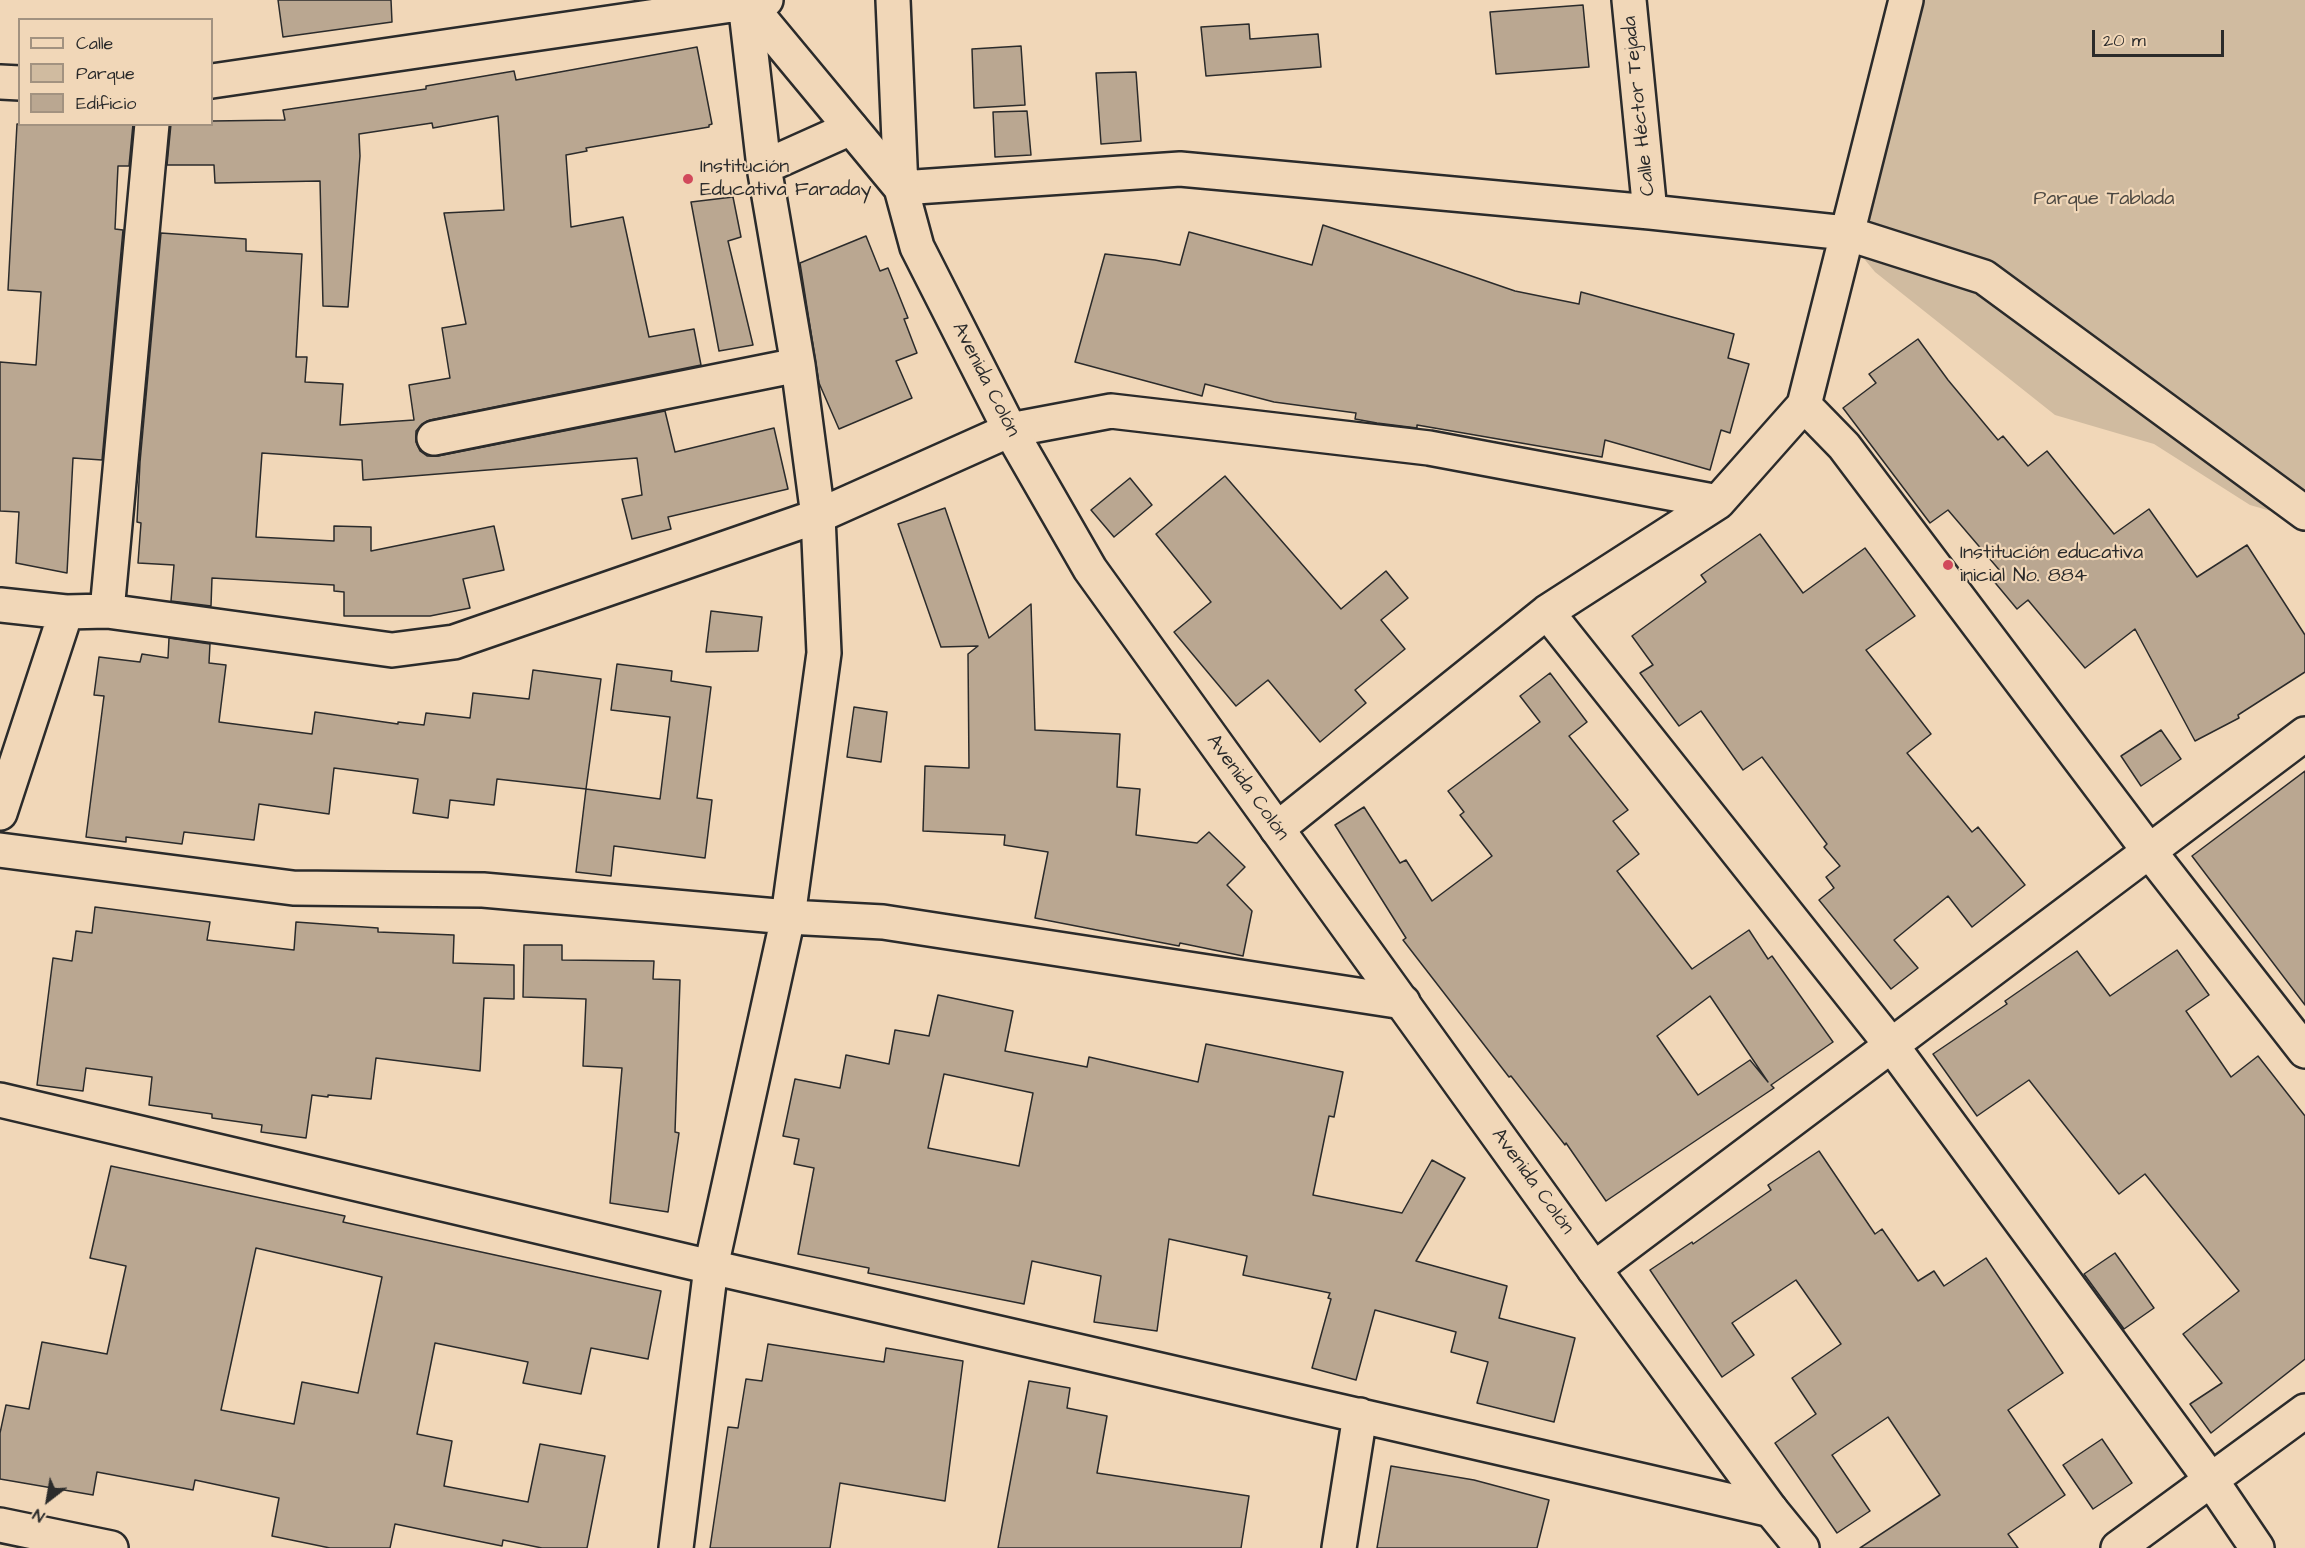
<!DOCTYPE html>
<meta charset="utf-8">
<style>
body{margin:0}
#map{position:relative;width:2305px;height:1548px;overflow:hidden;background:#f1d7b8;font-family:"Architects Daughter",sans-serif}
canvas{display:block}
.legend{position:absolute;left:18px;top:18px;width:195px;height:108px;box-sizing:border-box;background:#f1d7b8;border:2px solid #a29280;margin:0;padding:8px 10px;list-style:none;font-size:18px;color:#2b2b2b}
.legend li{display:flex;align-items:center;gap:12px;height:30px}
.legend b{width:30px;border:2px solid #a29280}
.north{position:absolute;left:18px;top:1470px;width:60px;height:60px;-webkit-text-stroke:4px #f1d7b8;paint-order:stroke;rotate:211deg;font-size:16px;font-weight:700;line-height:24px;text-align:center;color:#2b2b2b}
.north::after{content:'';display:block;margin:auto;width:21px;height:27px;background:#2b2b2b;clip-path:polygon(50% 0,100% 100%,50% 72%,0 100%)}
.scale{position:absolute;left:2092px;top:30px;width:132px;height:27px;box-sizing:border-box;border:3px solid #2b2b2b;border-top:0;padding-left:8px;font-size:18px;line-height:21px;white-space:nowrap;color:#2b2b2b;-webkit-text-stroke:4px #f1d7b8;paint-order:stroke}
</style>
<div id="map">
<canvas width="2305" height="1548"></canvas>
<ul class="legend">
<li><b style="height:8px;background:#f1d7b8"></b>Calle</li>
<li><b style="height:16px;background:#d0bba0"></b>Parque</li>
<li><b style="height:16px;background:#baa791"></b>Edificio</li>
</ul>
<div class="north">N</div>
<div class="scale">20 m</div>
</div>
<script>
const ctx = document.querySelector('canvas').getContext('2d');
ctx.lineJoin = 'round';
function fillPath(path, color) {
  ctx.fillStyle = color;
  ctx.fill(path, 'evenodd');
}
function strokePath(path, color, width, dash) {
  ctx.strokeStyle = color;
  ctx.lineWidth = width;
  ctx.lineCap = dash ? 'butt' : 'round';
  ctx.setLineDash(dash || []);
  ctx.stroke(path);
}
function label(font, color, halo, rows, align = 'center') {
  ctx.font = font + ' "Architects Daughter",sans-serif';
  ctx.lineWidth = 4.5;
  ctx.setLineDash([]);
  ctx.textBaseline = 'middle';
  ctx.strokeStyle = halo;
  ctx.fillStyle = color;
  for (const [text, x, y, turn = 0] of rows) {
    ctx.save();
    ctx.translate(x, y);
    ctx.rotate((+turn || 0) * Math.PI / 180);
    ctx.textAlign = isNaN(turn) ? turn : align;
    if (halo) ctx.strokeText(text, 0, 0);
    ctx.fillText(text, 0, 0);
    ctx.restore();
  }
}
const green = new Path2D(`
 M1918 0H2305V521L2250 505 2154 444 2055 415 1875 272 1837 226Z`);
const building = new Path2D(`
 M278 0H391L392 22 283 37Z
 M1583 5 1589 67 1496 74 1490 12Z
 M1249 24 1250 39 1318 34 1321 67 1206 76 1201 27Z
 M1021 46 1025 105 974 108 972 49Z
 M697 47 712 124 709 125V127L586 148 587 151 566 155 571 227 623 217 649 337 694 329 701 365 430 420 422 424 416 431V442L420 451 427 456H438L665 411 675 452 774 428 788 489 668 517 671 529 632 539 622 499 642 495 637 458 363 480 362 460 262 453 256 537 334 541V526L371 527V551L494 526 504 570 463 579 470 608 430 616H344V592L334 591V585L212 578 211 606 171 601 174 565 138 563 141 523 137 522 140 462 161 233 246 239V251L302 254 296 357H307L305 382 343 384 340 425 414 420 409 385 450 378 442 328 466 324 444 213 504 210 498 116 433 128 432 123 359 134 360 156 348 307 323 306 320 181 215 183 214 165H167L171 124H212V121L285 120 283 110 426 89V86L514 71 516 80Z
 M1136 72 1141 141 1101 144 1096 73Z
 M1027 111 1031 155 995 157 993 112Z
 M17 124H133L129 166H118L115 229 123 230 102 460 73 458 67 573 16 563 19 512 0 511V362L36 365 41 292 8 290Z
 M733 197 741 237 728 241 753 345 719 351 691 202Z
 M1323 225 1515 291 1579 304 1581 292 1734 334 1728 358 1749 364 1730 433 1721 430 1710 470 1605 440 1602 457 1417 425V428L1377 423 1355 419 1356 413 1274 402 1205 384 1202 396 1075 362 1105 254 1155 260 1180 265 1189 232 1312 265Z
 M866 236 880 271 888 268 908 318 904 319 917 353 896 361 912 398 839 429 819 383 800 263Z
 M1918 339 1948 380 1998 440 2003 436 2028 466 2047 451 2114 534 2149 509 2197 577 2247 545 2305 635V672L2238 715 2239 718 2195 741 2135 629 2085 668 2028 600 2017 609 1992 579 2001 572 1948 510 1930 523 1843 408 1876 383 1869 374Z
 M1225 476 1341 609 1386 571 1408 598 1381 620 1405 649 1355 690 1366 703 1320 742 1268 680 1236 706 1174 632 1211 602 1156 534Z
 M1130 478 1152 505 1114 537 1091 510Z
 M945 508 989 638 1031 604 1035 730 1120 734 1117 787 1140 789 1136 835 1197 843 1209 832 1245 867 1227 885 1252 911 1243 956 1180 943 1179 946 1035 918 1048 852 1004 845 1005 835 923 831 925 766 969 768 968 654 978 646 941 647 898 524Z
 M1760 534 1803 593 1865 548 1915 616 1866 650 1931 734 1907 753 1972 832 1978 827 2025 885 1972 927 1948 896 1894 940 1918 968 1891 989 1819 900 1834 888 1826 877 1840 866 1824 847 1827 844 1762 757 1743 770 1701 711 1679 726 1640 673 1653 665 1632 636 1706 582 1701 575Z
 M711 611 762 617 758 651 706 652Z
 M169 638 210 644 209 663 226 665 219 722 312 734 315 712 398 724V722L424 725 426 713 470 718 473 693 529 699 533 670 601 679 586 789 660 799 670 717 611 710 617 664 672 671 671 681 711 687 697 798 712 800 705 858 614 846 611 876 576 872 586 789 497 779 494 805 450 800 448 818 413 813 418 779 334 768 329 814 259 804 254 840 184 832 182 844 126 837V842L86 837 104 696 94 695 99 657 140 662 142 654 168 658Z
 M1550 673 1587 722 1569 736 1628 810 1613 821 1639 854 1617 871 1692 969 1749 930 1768 959 1772 956 1833 1042 1771 1085 1774 1088 1606 1201 1566 1143 1565 1145 1511 1076 1509 1077 1403 940 1406 938 1335 825 1364 807 1400 863 1406 860 1432 901 1492 856 1460 815 1464 812 1448 791 1540 722 1520 696ZM1710 996 1768 1082 1750 1060 1698 1095 1657 1036Z
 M854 707 887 712 881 762 847 757Z
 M2161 730 2181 759 2141 786 2121 756Z
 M2305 771V1005L2192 856Z
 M95 907 210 922 207 940 294 950 296 922 378 928V932L454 935 453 963 514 965V999L484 998 480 1071 376 1058 371 1099 328 1095V1097L312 1095 306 1138 261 1132 262 1125 212 1118V1114L149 1105 152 1077 86 1068 83 1091 37 1085 53 958 72 961 76 931 92 933Z
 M524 945H562V960L654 961 653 979 680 980 675 1132 679 1133 668 1212 610 1203 622 1068 583 1066 586 999 523 997Z
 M2177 950 2209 995 2186 1011 2231 1077 2258 1056 2305 1116V1359L2211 1433 2190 1404 2222 1383 2183 1334 2239 1291 2145 1174 2119 1194 2029 1080 1977 1116 1933 1054 2007 1004 2005 1001 2077 951 2110 996Z
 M938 995 1013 1011 1005 1051 1087 1067 1089 1057 1198 1082 1206 1044 1343 1072 1334 1117 1329 1116 1313 1195 1402 1213 1432 1160 1465 1178 1416 1261 1507 1286 1499 1318 1575 1338 1554 1422 1477 1403 1488 1362 1451 1352 1456 1332 1375 1310 1356 1380 1312 1368 1331 1299 1328 1298 1330 1293 1243 1275 1247 1256 1169 1239 1157 1331 1094 1322 1101 1276 1032 1261 1024 1304 868 1273 869 1268 798 1254 814 1168 794 1164 799 1139 783 1136 795 1079 840 1088 846 1055 889 1064 895 1030 929 1036ZM944 1074 1033 1093 1019 1166 928 1148Z
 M1819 1151 1875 1234 1882 1229 1918 1281 1934 1271 1944 1286 1986 1258 2063 1373 2008 1410 2065 1495 2008 1534 2018 1548H1860L1940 1495 1888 1417 1832 1455 1870 1511 1837 1533 1775 1443 1816 1414 1792 1378 1841 1344 1796 1280 1732 1323 1754 1355 1722 1377 1650 1270 1692 1242 1693 1244 1771 1190 1768 1185Z
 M111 1166 345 1216 343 1222 661 1291 648 1359 591 1348 581 1394 523 1383 528 1362 435 1343 417 1434 452 1441 444 1486 528 1502 540 1444 605 1456 587 1548H542L503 1540 502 1546 395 1524 390 1548H330L272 1536 279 1498 195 1480 193 1490 97 1472 93 1495 0 1479V1433L6 1405 29 1409 42 1342 107 1354 126 1266 90 1258ZM256 1248 382 1277 358 1393 302 1382 294 1424 221 1410Z
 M2115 1253 2154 1308 2124 1329 2084 1274Z
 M768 1344 884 1362 886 1348 963 1361 945 1501 840 1483 830 1548H710L728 1427 738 1428 746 1379 762 1381Z
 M1029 1381 1070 1388 1067 1408 1107 1416 1097 1473 1249 1496 1241 1548H998Z
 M2102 1439 2132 1483 2093 1509 2063 1465Z
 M1391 1466 1474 1480 1549 1500 1537 1548H1377Z`);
const minor = new Path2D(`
 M893 0 901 188 1180 169 1650 212 1846 233 1984 277 2305 513
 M1629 0 1650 212
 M212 81 766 0
 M0 82 20 83
 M764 167 851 128
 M1804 405 1844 446 2149 851 2305 1051
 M434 438 798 365
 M0 605 66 612 107 611 392 650 454 642 818 516 1010 430 1111 411 1429 448 1718 502
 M107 611 152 124
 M1547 612 1892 1046 2211 1480 2257 1548
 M0 813 66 612
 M1277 829 1547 612 1718 502 1804 405 1906 0
 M0 850 293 888 483 890 788 917 883 922 1403 1002
 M0 1100 711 1267 1771 1510
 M1594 1269 2305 734
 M0 1525 111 1548
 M676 1548 711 1267 788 917 824 653 818 516 798 365 764 167 745 2
 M1339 1548 1360 1415
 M2118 1548 2305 1411`);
const primary = new Path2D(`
 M745 0 901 188 917 247 1010 430 1090 569 1594 1269 1771 1510 1802 1548`);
const markers = [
 [688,179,6,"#d1495b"],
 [1948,565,6,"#d1495b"]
];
const streetNames = [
 ["Calle Héctor Tejada",1640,106,-96],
 ["Avenida Colón",985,380,63],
 ["Avenida Colón",1247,788,54],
 ["Avenida Colón",1532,1182,54]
];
const poiNames = [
 ["Institución",700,168],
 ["Educativa Faraday",700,191],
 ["Institución educativa",1960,554],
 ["inicial No. 884",1960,577]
];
const parkNames = [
 ["Parque Tablada",2104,200]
];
fillPath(green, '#d0bba0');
fillPath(building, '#baa791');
strokePath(building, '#2b2b2b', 1.5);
strokePath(minor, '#2b2b2b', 38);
strokePath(primary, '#2b2b2b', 38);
strokePath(minor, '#f1d7b8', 33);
strokePath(primary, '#f1d7b8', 33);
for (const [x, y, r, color] of markers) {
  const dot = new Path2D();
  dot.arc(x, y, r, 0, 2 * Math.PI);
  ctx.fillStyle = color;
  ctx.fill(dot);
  strokePath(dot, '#f1d7b8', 2);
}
label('20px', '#2b2b2b', '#f1d7b8', streetNames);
label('20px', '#2b2b2b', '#f1d7b8', poiNames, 'left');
label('20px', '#4c4842', '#f1d7b8', parkNames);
</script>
